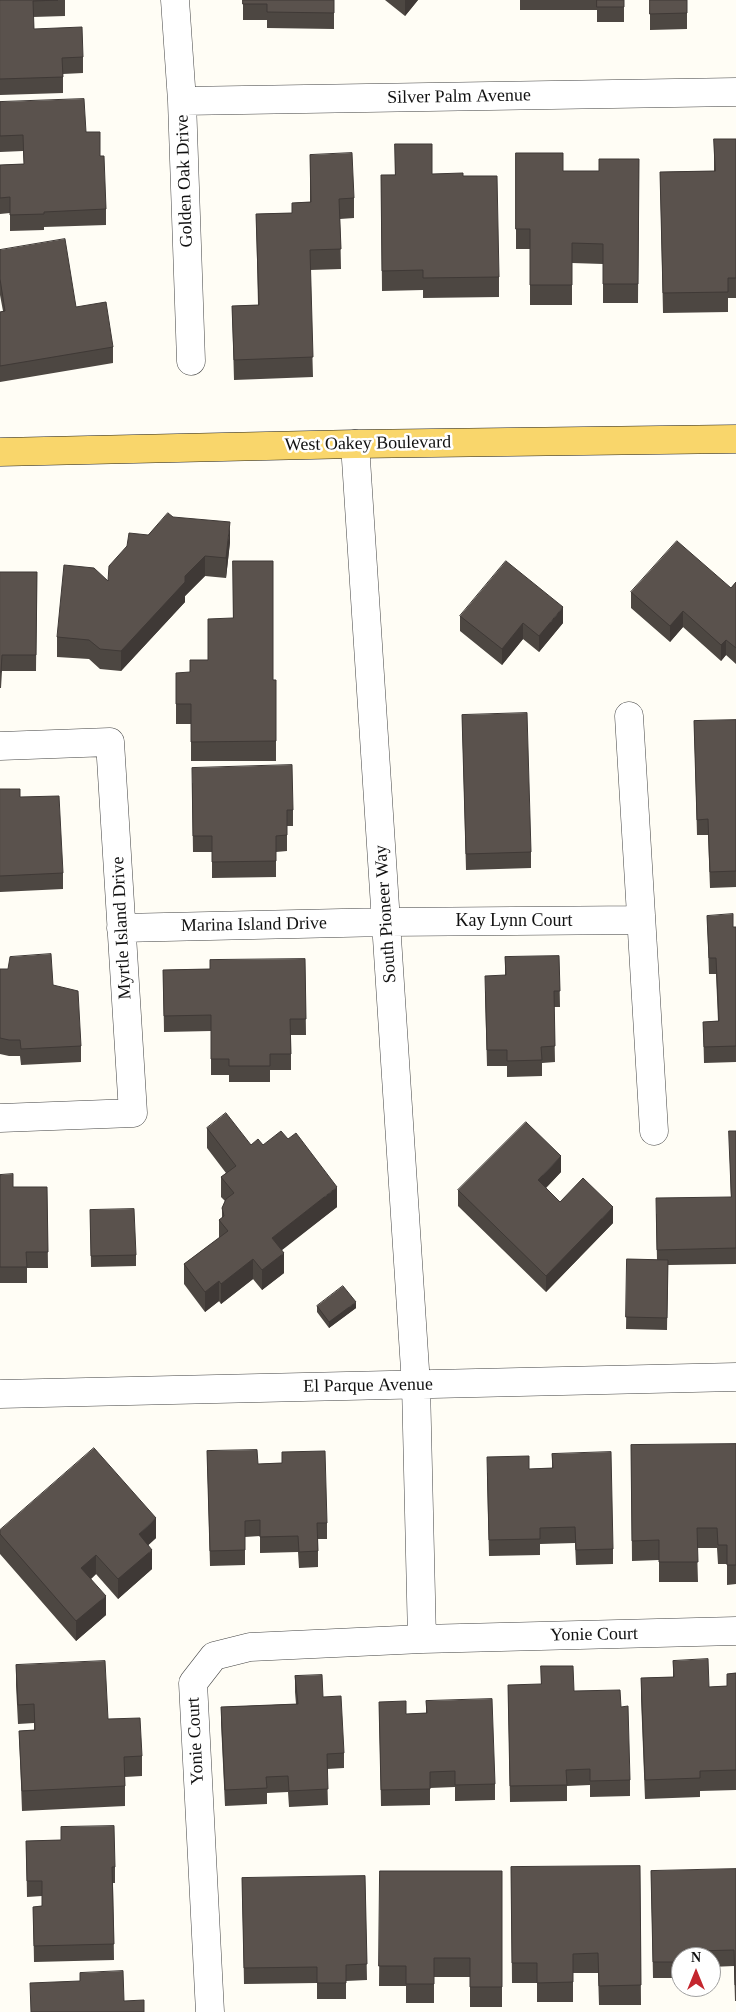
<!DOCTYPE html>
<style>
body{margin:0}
#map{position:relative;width:736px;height:2012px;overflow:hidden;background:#fffdf5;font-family:Georgia,serif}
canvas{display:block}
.north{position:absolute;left:671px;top:1947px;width:50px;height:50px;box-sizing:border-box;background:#fff;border:1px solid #a0a0a0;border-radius:50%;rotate:0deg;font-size:14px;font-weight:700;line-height:20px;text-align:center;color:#111}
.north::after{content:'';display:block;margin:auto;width:18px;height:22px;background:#c4262e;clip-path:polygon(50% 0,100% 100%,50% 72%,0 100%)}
</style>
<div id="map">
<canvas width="736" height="2012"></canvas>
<div class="north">N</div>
</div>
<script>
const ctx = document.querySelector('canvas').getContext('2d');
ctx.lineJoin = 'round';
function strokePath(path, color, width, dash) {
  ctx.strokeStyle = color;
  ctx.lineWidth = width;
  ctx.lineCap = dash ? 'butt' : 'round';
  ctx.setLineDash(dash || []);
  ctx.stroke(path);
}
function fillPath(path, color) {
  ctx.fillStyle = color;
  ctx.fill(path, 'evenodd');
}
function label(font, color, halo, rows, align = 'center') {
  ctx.font = font + ' Georgia,serif';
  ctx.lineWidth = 5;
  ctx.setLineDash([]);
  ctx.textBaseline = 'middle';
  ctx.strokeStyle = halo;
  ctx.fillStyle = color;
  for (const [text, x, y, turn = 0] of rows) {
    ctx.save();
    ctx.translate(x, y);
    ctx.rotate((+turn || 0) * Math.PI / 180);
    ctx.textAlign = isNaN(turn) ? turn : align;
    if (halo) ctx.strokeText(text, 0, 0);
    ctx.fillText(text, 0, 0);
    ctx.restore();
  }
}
const minor = new Path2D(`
 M175 0 182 101 191 361
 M182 101 736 92
 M355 444 416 1385 422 1639
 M629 716 654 1131
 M0 746 110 742 133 1113 0 1118
 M121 928 386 922 641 920
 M0 1394 736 1377
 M210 2012 193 1683 214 1656 250 1647 422 1639 736 1631`);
const major = new Path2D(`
 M0 452 355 444 736 439`);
const wall = new Path2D(`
 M0 0H65V16L33 17 34 29 83 57V73L63 74V93L0 95Z
 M243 0H334V29L267 28V20H243Z
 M385 0H418L405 16Z
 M520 0H624V22H597V10H520Z
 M650 0H687V29L650 30Z
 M0 102 86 132 100 156 106 209V225L44 227V230L10 231V213L0 214V165L24 164 23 151 0 152Z
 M714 139H736V298H728V312L663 313 660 172 714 171Z
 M516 153 563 171H599L639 159 638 303H603V264L572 263V305H530V249H516Z
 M310 155 354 198V218L340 219 341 269 310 270 313 377 234 380 232 306 258 305 256 214 292 213V203L310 202Z
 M432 174 463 176 499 277V297L423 298V290L382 291 381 175Z
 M0 250 76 307 113 347V363L0 382V312L3 311 0 295Z
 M173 517 230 542 226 578 205 576 185 596V602L121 671 100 669 89 659 57 657V637L108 581 127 546 148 535Z
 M0 572H37L36 671H2L1 688H0Z
 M736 582V664L726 655 721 661 683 627 670 642 631 608V592L731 588Z
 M460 616 563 623 539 652 523 639 502 665 460 631Z
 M176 673 276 680V761H191V724H176Z
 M462 715 531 852V868L466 870Z
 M736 720V887L710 888 708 835H697L694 721Z
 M192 783 293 810V826H287V851L276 852V877L212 878V852H193Z
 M0 789 20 797 63 873V889L0 892Z
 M707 916 733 927H736V1062L704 1063 703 1022 718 1021 716 974H709Z
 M559 956 560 1007H554L555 1062 542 1063V1076L507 1077V1066H487L485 992 505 975V957Z
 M305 959 306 1035H291V1070H270V1082H229V1075H211V1031L164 1032 163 970 210 969Z
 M0 969 53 985 81 1046V1062L21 1065 20 1056H9L0 1054Z
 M207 1128 251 1145H263L337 1207 281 1250 284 1273 262 1290 253 1279 221 1304 219 1301 205 1312 184 1284V1264L219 1238V1220L222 1218V1208L225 1201 221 1197V1177L226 1173 207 1148Z
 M729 1131H736V1264L668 1265 667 1330 626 1329 627 1259 657 1260 656 1214 731 1197Z
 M561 1172 546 1188 560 1202 613 1223 546 1292 458 1206V1190Z
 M0 1175 13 1187H47L48 1268H27V1283H0Z
 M90 1210 136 1255V1266L91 1267Z
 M317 1306 356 1308 329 1328 317 1312Z
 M736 1444V1584L727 1585V1564H718L717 1548H697L698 1582H659V1560L632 1561 631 1445Z
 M207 1451 258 1464 282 1463V1452L327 1523V1539H318V1567L299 1568 298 1552 260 1553V1536L245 1537V1565L210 1566Z
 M552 1454 613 1549V1564L576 1565 575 1543 540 1544V1555L489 1556 487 1473 529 1469 552 1468Z
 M0 1530 156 1538 148 1545 152 1569 118 1599 96 1574 91 1579 106 1615 76 1641 0 1554Z
 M673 1661 709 1687 727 1686V1674L736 1673V1790L700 1791V1797L645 1799 641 1698V1678L673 1677Z
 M16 1665 108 1719 142 1756V1776L125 1777V1806L22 1811 19 1731 34 1730V1723L18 1724 16 1685Z
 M295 1676 323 1697 344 1753V1768L327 1769 328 1805 289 1807 288 1792 267 1793V1804L225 1806 221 1723V1707L296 1704 295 1692Z
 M508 1685 574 1691 621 1707 630 1780V1796L590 1797V1785L567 1786V1801L510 1802Z
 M426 1701 495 1784V1800L455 1801V1787L430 1788V1805L381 1806 379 1702 406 1714 426 1713Z
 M61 1827 115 1867V1883H113L114 1960 34 1962 33 1907 42 1906V1896L27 1897 26 1841 61 1840Z
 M640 1866 641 2005H599L598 1973H573V2002H537V1983H512L511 1867Z
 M736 1869V2001H735L734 1966 711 1967V1957H681V1978H653L651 1871Z
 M380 1871H502V2007H470V1977H434V2003H406V1986H379Z
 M365 1876 367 1980 346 1981V1999H317V1983L244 1984 242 1878Z`);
const shadedWall = new Path2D(`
 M405 0H418L405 16Z
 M230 522V542L226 578V558Z
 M205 556V576L185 596V602L121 671V651L185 576Z
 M563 607V623L539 652V636Z
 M683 611V627L670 642V626Z
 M523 623V639L502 665V649Z
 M726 640V655L721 661V645Z
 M561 1156V1172L538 1196V1180Z
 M337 1187V1207L272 1258V1238Z
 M613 1207V1223L546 1292V1276Z
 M284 1253V1273L262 1290V1270Z
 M253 1259V1279L221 1304V1284Z
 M219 1281V1301L205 1312V1292Z
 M356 1302V1308L329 1328V1322Z
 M156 1518V1538L139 1554V1534Z
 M152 1550V1569L118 1599V1579Z
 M96 1555V1574L81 1588V1568Z
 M106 1596V1615L76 1641V1621Z`);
const building = new Path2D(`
 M0 0H58L33 1 34 29 82 27 83 57 62 58 63 77 0 79Z
 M243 0H334V13L267 12V4H243Z
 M597 0H624V7H597Z
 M650 0H687V13L650 14Z
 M84 99 86 132H100V156H104L106 209 44 212V214L10 215V197L0 198V165L24 164 23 135 0 136V102Z
 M714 139H736V278H728V292L663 293 660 172 715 171Z
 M395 144H432V174L463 173V176H497L499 277 423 278V270L382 271 381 175H395Z
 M352 153 354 198 339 199 341 249 310 250 313 357 234 360 232 306 259 305 256 214 292 213V203L311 202 310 155Z
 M516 153H563V171H599V159H639L638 284H603V244L572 243V285H530V229H516Z
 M65 239 76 307 106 302 113 347 0 366V312L5 311 0 279V250Z
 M168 513 173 517 230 522 226 558 205 556 185 576V582L121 651 100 649 89 640 57 637 64 565 94 568 108 581 109 566 127 546 129 533 148 535Z
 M677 541 731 588 736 582V648L726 640 721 645 683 611 670 626 631 592Z
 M233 561H273V680H276V741L191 742V704H176V673L190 672V660H208V619L233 618Z
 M506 561 563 607 539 636 523 623 502 649 460 616Z
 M0 572H37L36 655H2L1 672H0Z
 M527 713 531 852 466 854 462 715Z
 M736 720V871L710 872 708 819 697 820 694 721Z
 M292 765 293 810H287V835L276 836V861L212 862V836H193L192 768Z
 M0 789H20V797L59 796 63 873 0 876Z
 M733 914V927H736V1046L704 1047 703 1022 719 1021 716 958H709L707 916Z
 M51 954 53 985 78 991 81 1046 21 1049 20 1040H9L0 1038V969H8L10 957Z
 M559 956 560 991H554L555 1046 541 1047 542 1060 507 1061V1050H487L485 976 506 975 505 957Z
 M305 959 306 1019H290L291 1054H270V1066H229V1059H211V1015L164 1016 163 970 210 969V960Z
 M226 1113 251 1145 258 1139 263 1145 281 1131 288 1139 296 1133 337 1187 272 1238 284 1253 262 1270 253 1259 221 1284 219 1281 205 1292 184 1264 228 1231 219 1220 224 1216 222 1208 226 1199 234 1193 221 1177 236 1166 207 1128Z
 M526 1122 561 1156 538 1180 560 1202 583 1178 613 1207 546 1276 458 1190Z
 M729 1131H736V1248L657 1250 656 1198 731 1197Z
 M13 1174V1187H47L48 1252H26L27 1267H0V1175Z
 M134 1209 136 1255 91 1256 90 1210Z
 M627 1259 668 1260 667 1318 626 1317Z
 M343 1286 356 1302 329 1322 317 1306Z
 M736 1444V1565H727V1545H718L717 1528H697L698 1562H659V1540L632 1541 631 1445Z
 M94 1448 156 1518 139 1534 152 1550 118 1579 96 1555 81 1568 106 1596 76 1621 0 1534V1530Z
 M257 1450 258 1464 282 1463V1452L325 1451 327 1523H317L318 1551 299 1552 298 1536 260 1537V1520L245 1521V1550L210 1551 207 1451Z
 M611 1452 613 1549 576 1550 575 1527 540 1528V1539L489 1540 487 1457 529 1456V1469L553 1468 552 1454Z
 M708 1659 709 1687 727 1686V1674L736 1673V1770L700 1771V1778L645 1780 641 1678 674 1677 673 1661Z
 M105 1661 108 1719 140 1718 142 1756 124 1757 125 1786 22 1791 19 1731 35 1730 34 1704 18 1705 16 1665Z
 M541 1666H573L574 1691 620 1690 621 1707 628 1706 630 1780 590 1781V1769L566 1770 567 1785 510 1786 508 1685 541 1684Z
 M322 1675 323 1697 341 1696 344 1753 327 1754 328 1789 289 1791 288 1776 266 1777 267 1788 225 1790 221 1707 298 1704 295 1676Z
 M492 1699 495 1784 455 1785V1771L430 1772V1789L381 1790 379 1702 406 1701V1714L427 1713 426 1701Z
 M114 1826 115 1867H112L114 1944 34 1946 33 1907 42 1906V1881H27L26 1841 61 1840V1827Z
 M640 1866 641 1985 599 1986 598 1953 573 1954V1982L537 1983V1963H512L511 1867Z
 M736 1869V1985H735L734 1950 694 1951V1957H681V1962H653L651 1871Z
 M380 1871H502V1987H470V1958H434V1984H406V1966H379Z
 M365 1876 367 1964 346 1965V1983H317V1967L244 1968 242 1878Z
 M123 1971 124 2001 144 2000V2012H31L30 1983 80 1981V1973Z`);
const streetNames = [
 ["Silver Palm Avenue",459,97,-1],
 ["Golden Oak Drive",185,181,-92],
 ["West Oakey Boulevard",368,444,-1],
 ["South Pioneer Way",386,914,-94],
 ["Kay Lynn Court",514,921],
 ["Marina Island Drive",254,925,-1],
 ["Myrtle Island Drive",122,928,-93],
 ["El Parque Avenue",368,1386,-1],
 ["Yonie Court",594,1635,-1],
 ["Yonie Court",196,1741,-93]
];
strokePath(minor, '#444', 29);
strokePath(major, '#222', 29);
strokePath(minor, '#fff', 28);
strokePath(major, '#f9d66b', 28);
fillPath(wall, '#4d4742');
fillPath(shadedWall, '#3f3936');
fillPath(building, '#5a524d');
strokePath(building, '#3f3936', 1);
label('18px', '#111', '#fff', streetNames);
</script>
